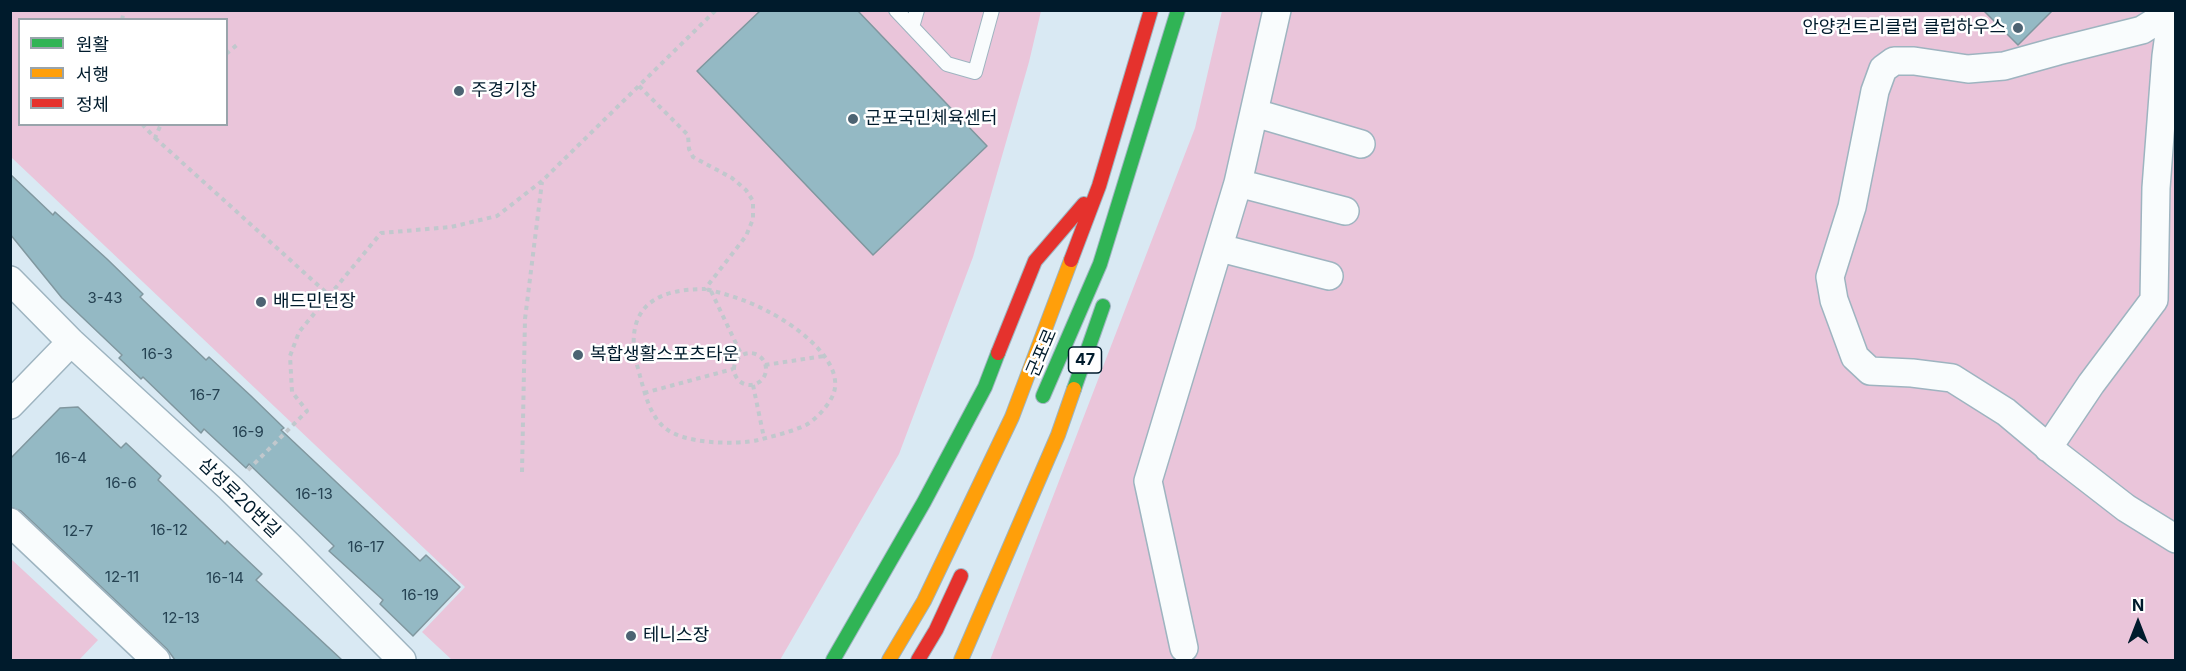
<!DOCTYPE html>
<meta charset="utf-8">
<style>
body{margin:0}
#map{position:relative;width:2186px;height:671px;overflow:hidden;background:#d9e9f3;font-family:Inter,"Noto Sans KR",sans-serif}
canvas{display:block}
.frame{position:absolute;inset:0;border:12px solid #001b2c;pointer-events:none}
.legend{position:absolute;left:18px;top:18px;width:210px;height:108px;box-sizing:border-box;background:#fff;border:2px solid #99a4ab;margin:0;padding:8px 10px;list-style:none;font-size:18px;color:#001b2c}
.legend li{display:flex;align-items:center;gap:12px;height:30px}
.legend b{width:30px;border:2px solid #99a4ab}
.north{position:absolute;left:2108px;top:593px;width:60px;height:60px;-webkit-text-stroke:4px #fff;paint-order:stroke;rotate:0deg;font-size:16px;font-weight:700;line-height:24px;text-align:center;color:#001b2c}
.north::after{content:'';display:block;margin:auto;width:21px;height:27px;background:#001b2c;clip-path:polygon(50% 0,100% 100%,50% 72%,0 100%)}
</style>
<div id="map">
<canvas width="2186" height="671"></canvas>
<div class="frame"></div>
<ul class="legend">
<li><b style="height:8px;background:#30b455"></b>원활</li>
<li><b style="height:8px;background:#ff9f0a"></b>서행</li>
<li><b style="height:8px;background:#e5322d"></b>정체</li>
</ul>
<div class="north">N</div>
</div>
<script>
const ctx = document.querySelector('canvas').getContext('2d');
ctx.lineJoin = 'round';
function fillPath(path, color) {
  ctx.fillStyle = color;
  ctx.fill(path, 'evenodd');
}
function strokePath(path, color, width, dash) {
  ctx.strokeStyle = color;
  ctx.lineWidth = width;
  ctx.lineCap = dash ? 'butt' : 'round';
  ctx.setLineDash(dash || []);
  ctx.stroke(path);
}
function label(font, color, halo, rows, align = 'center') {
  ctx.font = font + ' Inter,"Noto Sans KR",sans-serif';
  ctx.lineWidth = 5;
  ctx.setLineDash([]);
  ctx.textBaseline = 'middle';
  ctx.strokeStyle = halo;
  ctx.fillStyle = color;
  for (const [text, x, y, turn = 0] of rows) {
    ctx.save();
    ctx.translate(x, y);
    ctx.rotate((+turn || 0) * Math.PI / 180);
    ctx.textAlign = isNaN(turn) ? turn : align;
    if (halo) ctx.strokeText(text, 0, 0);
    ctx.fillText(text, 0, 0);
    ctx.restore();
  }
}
const green = new Path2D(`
 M10 11H1041L1029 62 973 257 899 454 780 660H452L422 632 465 587 11 157ZM20 20H226V124H20Z
 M1222 11H2175V660H990L1195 128Z
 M10 558 98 640 79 660H11Z`);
const building = new Path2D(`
 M761 10H857L987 146 873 255 697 71Z
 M1983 10H2053L2018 45Z
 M10 174 53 215 55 212 107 259 143 294 140 297 206 360 209 357 251 396 284 428 281 430 420 561 426 555 460 587 413 636 380 604 383 600 329 551 334 546 249 464 246 468 204 429 201 433 143 377 141 379 119 358 122 355 62 298 10 234Z
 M78 407 121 448 126 443 161 476 158 480 225 544 227 541 262 574 256 580 342 660H175L167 649 21 511 10 507V459L60 408Z`);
const path = new Path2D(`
 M122 20 124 10
 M226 54 238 44
 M639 86 688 135 689 149 693 157 732 178 746 190 753 201V219L746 236 705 289C664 289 630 301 634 349 634 358 638 367 640 376 645 394 650 416 665 428 684 444 735 445 758 440 774 436 791 432 806 425 816 419 825 409 831 399 851 365 795 325 769 312 749 301 727 294 705 289
 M142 124 155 138 161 124
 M155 138 329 295
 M711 291 742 356
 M734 369a16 16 0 1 1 32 0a16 16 0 1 1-32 0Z
 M765 365 824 356
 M753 385 764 438
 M644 393 733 369
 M248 470 307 411 292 392 290 356 299 332 381 233 451 227 497 216 542 181 716 10
 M522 472 525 319 542 182`);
const lane = new Path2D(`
 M896 10 947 64 975 72 992 10
 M912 27 917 10`);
const street = new Path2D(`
 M2174 10 2142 30 2058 51 2004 66 1968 69 1914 61H1894L1883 69 1875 91 1852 207 1830 277 1834 300 1855 357 1870 371 1912 373 1952 378 2006 412 2055 453 2126 508 2176 539
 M1255 113 1361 144
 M1238 183 1345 211
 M1220 248 1329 276
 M10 280 71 342 230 488 289 546 402 660
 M10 405 71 342
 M2048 448 2091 384 2154 300 2156 188 2166 56 2172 12
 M10 522 156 660
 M1184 648 1148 481 1238 183 1277 10`);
const fast = new Path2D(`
 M1074 389 1103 306
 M1043 396 1100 264 1178 10
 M833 660 924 502 985 387 998 353`);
const slow = new Path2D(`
 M889 660 924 601 1012 417 1071 260
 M961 660 1058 435 1074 389`);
const jam = new Path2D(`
 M1071 260 1099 186 1151 10
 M998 353 1035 261 1084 204
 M918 660 936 630 961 576`);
const markers = [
 [2018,28,6,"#4c6372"],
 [459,91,6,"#4c6372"],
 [853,119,6,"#4c6372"],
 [261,302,6,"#4c6372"],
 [578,355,6,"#4c6372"],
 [631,636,6,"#4c6372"]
];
const numberNames = [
 ["3-43",105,298],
 ["16-3",157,354],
 ["16-7",205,395],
 ["16-9",248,432],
 ["16-4",71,458],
 ["16-6",121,483],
 ["16-13",314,494],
 ["16-12",169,530],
 ["12-7",78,531],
 ["16-17",366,547],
 ["12-11",122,577],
 ["16-14",225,578],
 ["16-19",420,595],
 ["12-13",181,618]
];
const shields = [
 [1085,360,33]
];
const shieldNames = [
 ["47",1085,360]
];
const poiNames = [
 ["안양컨트리클럽 클럽하우스",2006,28,"right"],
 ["주경기장",471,91],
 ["군포국민체육센터",865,119],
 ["배드민턴장",273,302],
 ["복합생활스포츠타운",590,355],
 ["테니스장",643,636]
];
const streetNames = [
 ["군포로",1042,353,-67],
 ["삼성로20번길",239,498,44]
];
fillPath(green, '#eac5da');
fillPath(building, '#94b9c4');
strokePath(building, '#80979f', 1.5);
strokePath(lane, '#9eb4c0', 16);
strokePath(street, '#9eb4c0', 30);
strokePath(fast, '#9eb4c0', 16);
strokePath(slow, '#9eb4c0', 16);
strokePath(jam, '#9eb4c0', 16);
strokePath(path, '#c1c8cd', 4, [4.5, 4.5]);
strokePath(lane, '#f9fcfd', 14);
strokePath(street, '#f9fcfd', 27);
strokePath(fast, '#30b455', 14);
strokePath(slow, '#ff9f0a', 14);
strokePath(jam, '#e5322d', 14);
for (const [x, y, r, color] of markers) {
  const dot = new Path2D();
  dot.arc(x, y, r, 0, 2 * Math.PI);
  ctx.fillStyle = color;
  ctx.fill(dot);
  strokePath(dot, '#fff', 2);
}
label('15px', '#254252', null, numberNames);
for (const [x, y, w] of shields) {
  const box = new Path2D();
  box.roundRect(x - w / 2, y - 13, w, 26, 4.5);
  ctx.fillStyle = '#fff';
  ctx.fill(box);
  strokePath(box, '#001b2c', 1.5);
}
label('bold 16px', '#001b2c', null, shieldNames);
label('18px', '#001b2c', '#fff', poiNames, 'left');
label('18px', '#001b2c', '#fff', streetNames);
</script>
